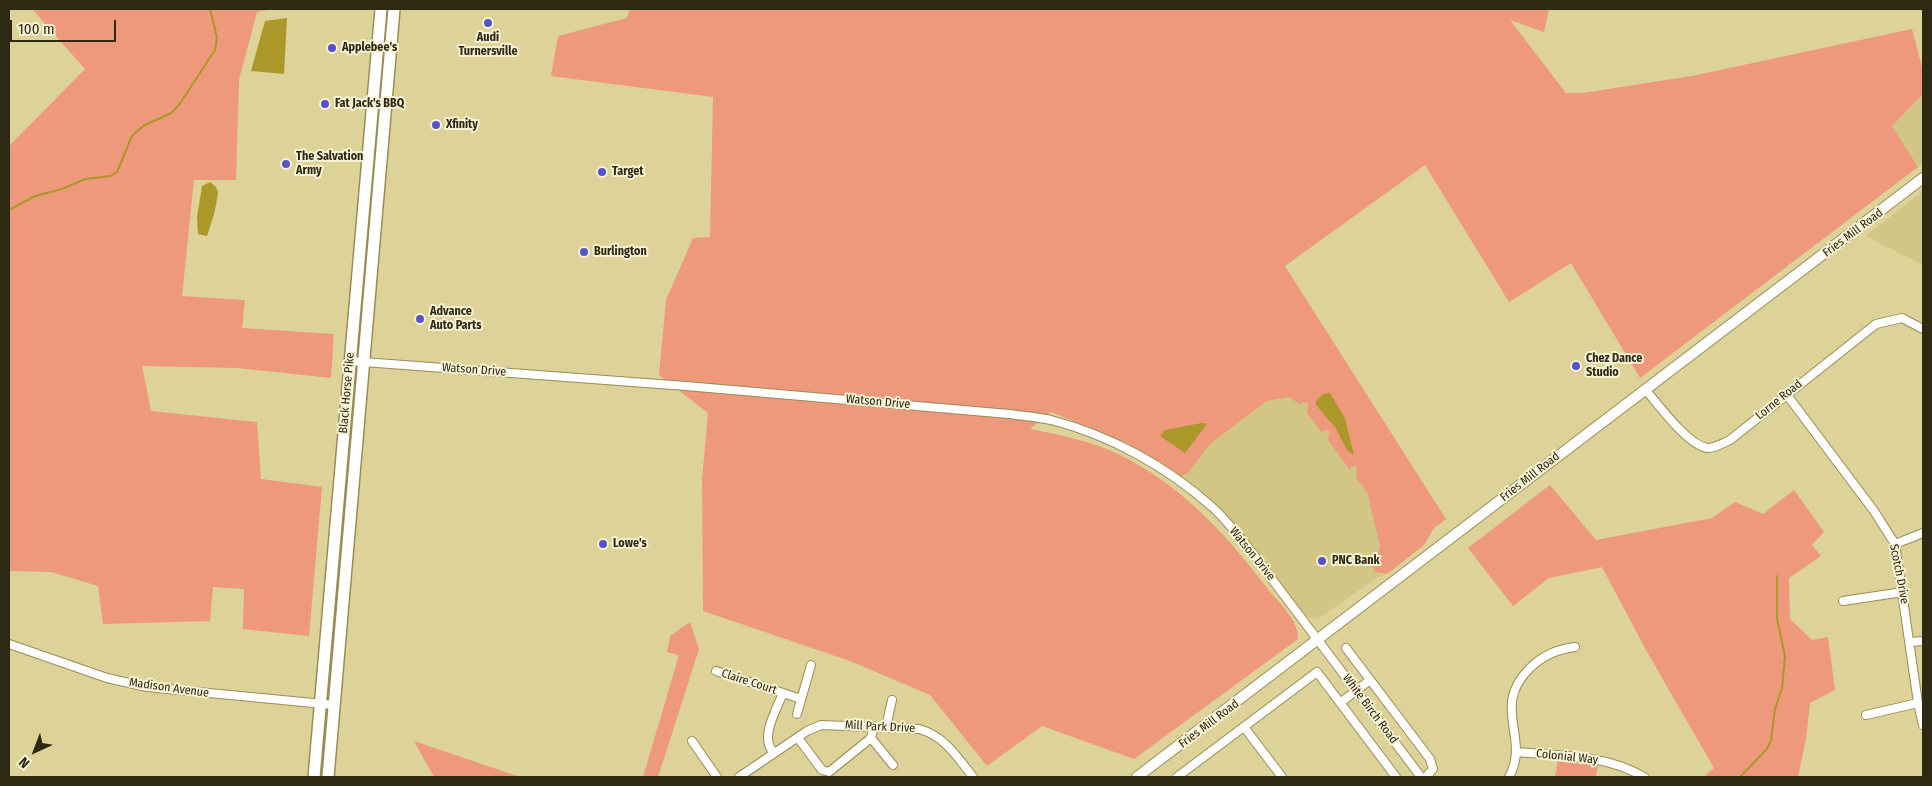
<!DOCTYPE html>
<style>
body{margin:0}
#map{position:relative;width:1932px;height:786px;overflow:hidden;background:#ddd298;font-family:"Fira Sans Condensed",sans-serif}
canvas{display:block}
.frame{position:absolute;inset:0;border:10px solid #2e2912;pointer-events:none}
.north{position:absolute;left:10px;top:726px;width:50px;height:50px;-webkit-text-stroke:4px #f7f2d5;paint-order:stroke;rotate:223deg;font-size:14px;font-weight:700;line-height:20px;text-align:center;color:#2e2912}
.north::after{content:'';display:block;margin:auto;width:18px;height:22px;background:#2e2912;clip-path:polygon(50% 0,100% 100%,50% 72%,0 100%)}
.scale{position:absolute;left:10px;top:20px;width:106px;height:22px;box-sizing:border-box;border:2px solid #2e2912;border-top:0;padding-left:6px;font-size:15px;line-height:18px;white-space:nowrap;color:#2e2912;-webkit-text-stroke:4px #f7f2d5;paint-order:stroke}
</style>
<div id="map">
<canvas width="1932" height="786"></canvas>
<div class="frame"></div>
<div class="north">N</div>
<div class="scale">100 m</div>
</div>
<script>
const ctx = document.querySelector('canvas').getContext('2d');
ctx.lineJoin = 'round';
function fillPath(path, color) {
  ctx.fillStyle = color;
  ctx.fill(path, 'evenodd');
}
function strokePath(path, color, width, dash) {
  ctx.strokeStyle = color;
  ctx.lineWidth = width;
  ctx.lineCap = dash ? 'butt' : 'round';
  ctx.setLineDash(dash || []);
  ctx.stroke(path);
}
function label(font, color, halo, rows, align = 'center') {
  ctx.font = font + ' "Fira Sans Condensed",sans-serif';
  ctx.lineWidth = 4;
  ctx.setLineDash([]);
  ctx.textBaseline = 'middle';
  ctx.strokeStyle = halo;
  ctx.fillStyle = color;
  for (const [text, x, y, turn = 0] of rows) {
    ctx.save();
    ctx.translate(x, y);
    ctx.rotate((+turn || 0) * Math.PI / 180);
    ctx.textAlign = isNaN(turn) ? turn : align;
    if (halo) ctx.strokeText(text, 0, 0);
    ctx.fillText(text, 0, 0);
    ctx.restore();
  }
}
const built = new Path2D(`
 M1923 94V162L1918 167 1892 126Z
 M1923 191V265L1866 236Z
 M1289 397 1308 403 1307 413 1322 433 1323 430 1330 431 1351 466 1357 467 1356 478 1367 492 1380 546 1377 557 1381 574H1387L1375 579 1318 619 1306 616 1239 529 1181 476 1188 473 1210 444 1267 401Z`);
const green = new Path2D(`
 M32 9H274L257 12 239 80 236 180H194L182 296 245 300 242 328 334 334 331 378 237 368 142 366 151 411 257 422 261 479 322 487 309 636 243 629 244 589 213 587 210 621 103 624 98 586 52 572 9 571V146L85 69Z
 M630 9H1549L1544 32 1510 20 1566 93H1583L1692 76 1912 29 1923 71V94L1892 126 1918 167 1640 378 1571 263 1509 302 1425 165 1285 266 1446 519 1434 528 1424 545 1387 574 1375 572 1371 562 1377 557 1380 546 1367 492 1356 478 1357 467 1351 466 1350 470 1328 440 1330 431 1323 430 1322 433 1307 413 1308 403 1302 402 1301 405 1289 397 1267 401 1210 444 1188 473 1181 476 1127 443 1051 412 1030 429C1060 435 1091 441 1118 454 1180 484 1226 534 1267 588 1278 602 1299 620 1298 639L1134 759 1042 726 987 766 930 695 850 661 703 611 702 480 708 413 659 375 666 300 693 238 710 237 713 97 551 76 558 36 627 18Z
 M1550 485 1596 540 1712 518 1735 502 1763 514 1794 490 1824 532 1812 545 1821 556 1789 578 1790 619 1812 640 1828 637 1835 690 1810 703 1806 739 1798 777H1704L1714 768 1646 650 1602 567 1549 578 1513 606 1468 548Z
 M690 622 699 649 658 777H643L679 655 667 652 670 636Z
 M414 741 520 777H434Z
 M1558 759 1598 763 1596 777H1555Z`);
const water = new Path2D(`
 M287 18 284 74 251 71 265 21Z
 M210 182 216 187 218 192C216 209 212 222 207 236L198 234 197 217 202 186Z
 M1330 393 1345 418 1354 455 1347 450 1335 427 1316 405V401L1323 394Z
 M1202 423 1207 424 1185 453 1160 436 1165 430Z`);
const stream = new Path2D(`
 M9 210 35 196 62 189 85 179 111 176 117 172 132 136 143 126 171 113 179 105 215 50 217 37 210 9
 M1740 777 1766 750 1771 741 1775 709 1782 688 1785 656 1777 619V576`);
const minor = new Path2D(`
 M350 361 686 386 1009 414C1023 416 1037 417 1051 420 1109 435 1166 466 1211 506 1223 516 1233 530 1244 542L1421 777
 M1645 389C1658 404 1688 446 1708 448 1715 448 1723 443 1730 440L1876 324 1902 318 1923 329
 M1787 395 1874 511 1895 544 1918 703 1923 725
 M1895 544 1923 533
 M1843 601 1903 592
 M1911 642 1923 641
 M9 644 107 678 147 687 334 705
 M1346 648 1430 759 1433 769 1426 777
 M716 671 801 699
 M1340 703 1370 680
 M797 714 811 665
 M1866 715 1918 703
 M886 727 892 700
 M1244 727 1282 777
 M798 738 822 770 829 772 871 738 874 726
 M871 738 893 765
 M692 741 717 777
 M1516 752C1560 756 1605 754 1644 777
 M774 753C759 738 776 711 783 693
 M739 777 807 731 821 725 919 729C945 736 957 757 973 777
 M1177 777 1317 672 1396 777
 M1509 777C1531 738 1490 707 1530 668 1543 655 1558 649 1575 647`);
const major = new Path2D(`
 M1137 777 1923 178`);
const highway = new Path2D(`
 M314 777 381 9
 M328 777 394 9`);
const markers = [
 [488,23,5,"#5553ca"],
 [332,48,5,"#5553ca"],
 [325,104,5,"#5553ca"],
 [436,125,5,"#5553ca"],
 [286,164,5,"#5553ca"],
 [602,172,5,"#5553ca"],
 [584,252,5,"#5553ca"],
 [420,319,5,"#5553ca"],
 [1576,366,5,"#5553ca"],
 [603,544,5,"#5553ca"],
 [1322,561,5,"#5553ca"]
];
const poiNames = [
 ["Audi",488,38,"center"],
 ["Turnersville",488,52,"center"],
 ["Applebee's",342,48],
 ["Fat Jack's BBQ",335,104],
 ["Xfinity",446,125],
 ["The Salvation",296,157],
 ["Army",296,171],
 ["Target",612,172],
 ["Burlington",594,252],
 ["Advance",430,312],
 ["Auto Parts",430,326],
 ["Chez Dance",1586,359],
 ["Studio",1586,373],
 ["Lowe's",613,544],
 ["PNC Bank",1332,561]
];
const streetNames = [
 ["Fries Mill Road",1853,233,-37],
 ["Watson Drive",474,370,4],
 ["Black Horse Pike",347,393,-85],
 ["Lorne Road",1779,400,-39],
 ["Watson Drive",878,402,5],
 ["Fries Mill Road",1530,477,-38],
 ["Watson Drive",1252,554,51],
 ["Scotch Drive",1899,574,79],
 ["Claire Court",749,682,18],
 ["Madison Avenue",169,688,8],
 ["White Birch Road",1370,709,53],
 ["Fries Mill Road",1209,724,-37],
 ["Mill Park Drive",880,727,3],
 ["Colonial Way",1567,757,6]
];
fillPath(built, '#d2c684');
fillPath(green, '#ee987c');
fillPath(water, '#ab9828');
strokePath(stream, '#ab9828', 2);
strokePath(minor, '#988d56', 10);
strokePath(major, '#988d56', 12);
strokePath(highway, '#988d56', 14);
strokePath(minor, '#fff', 8);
strokePath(major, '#fff', 10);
strokePath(highway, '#fff', 11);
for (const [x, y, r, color] of markers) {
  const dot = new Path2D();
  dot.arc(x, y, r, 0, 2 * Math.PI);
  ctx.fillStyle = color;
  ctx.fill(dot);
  strokePath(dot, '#f7f2d5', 2);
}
label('bold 12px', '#2e2912', '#f7f2d5', poiNames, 'left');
label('12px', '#2e2912', '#f7f2d5', streetNames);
</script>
